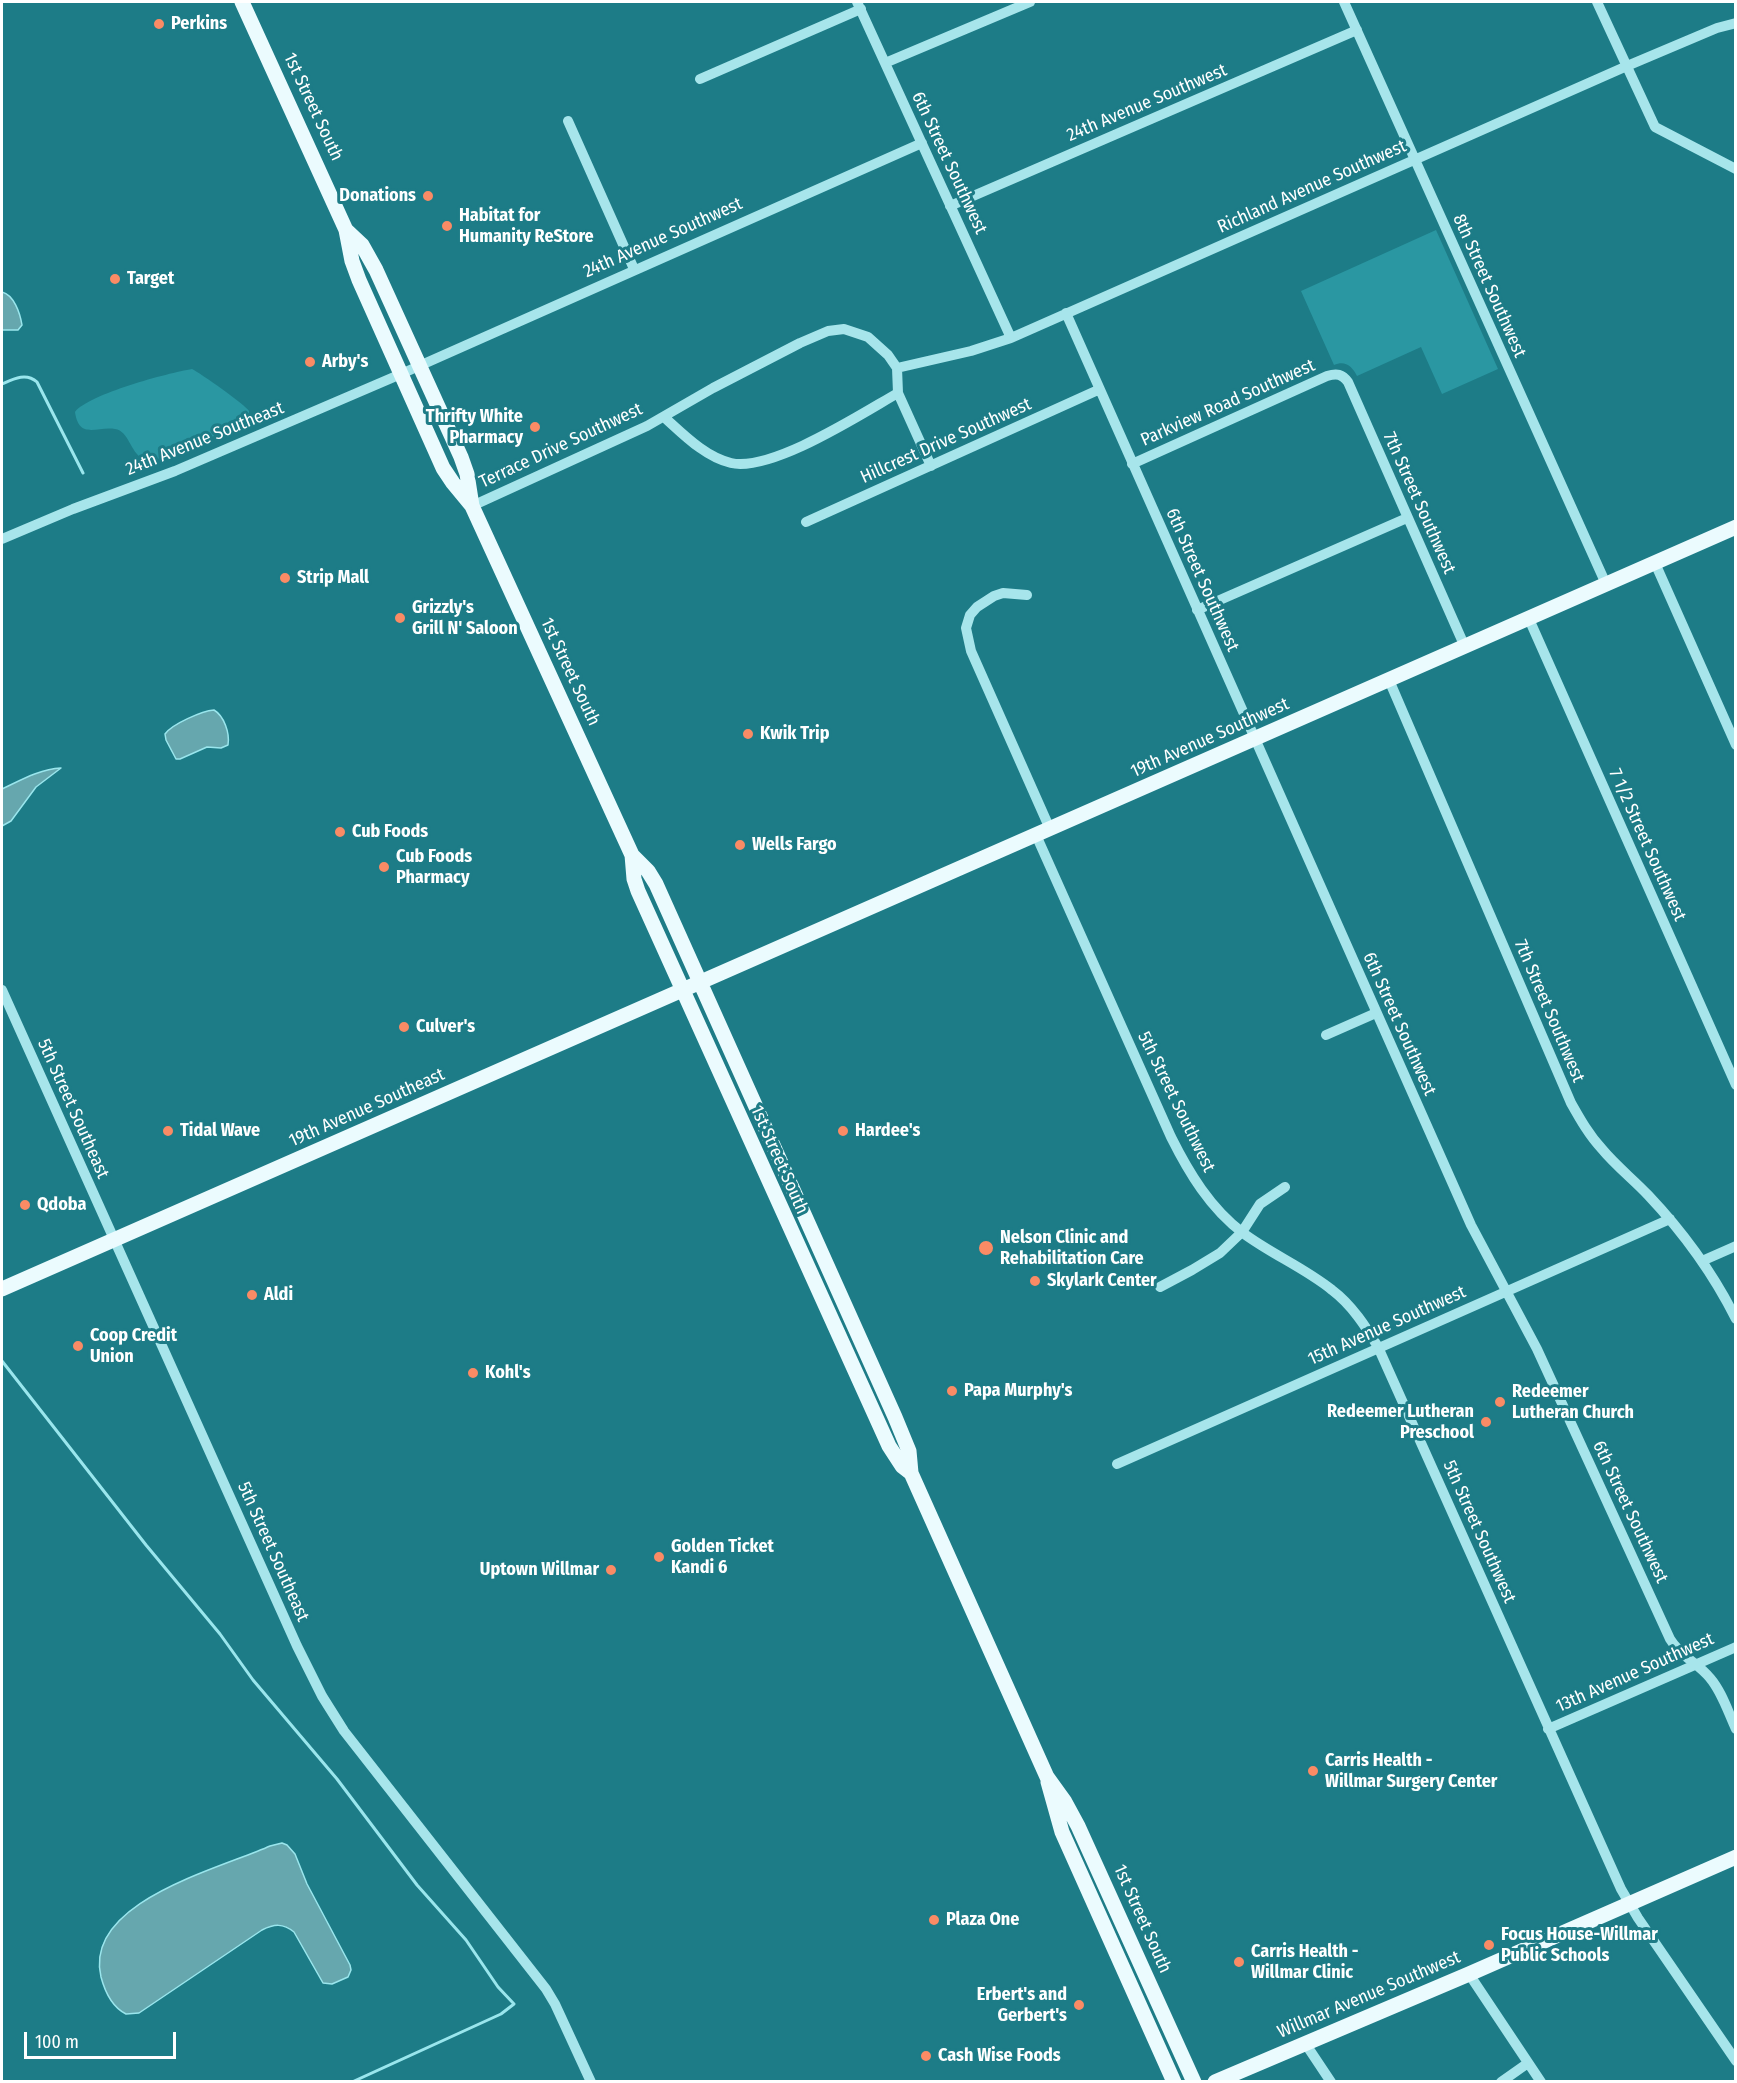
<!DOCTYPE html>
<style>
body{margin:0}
#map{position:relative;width:1737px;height:2083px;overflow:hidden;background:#1d7c87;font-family:"Fira Sans Condensed",sans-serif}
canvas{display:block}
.frame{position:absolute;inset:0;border:3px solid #fff;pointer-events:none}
.scale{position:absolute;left:24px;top:2032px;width:152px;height:27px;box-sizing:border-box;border:3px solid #fff;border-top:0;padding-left:8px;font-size:18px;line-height:21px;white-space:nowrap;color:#fff;-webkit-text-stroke:4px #1d7c87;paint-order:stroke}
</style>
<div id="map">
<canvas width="1737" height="2083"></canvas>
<div class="frame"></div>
<div class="scale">100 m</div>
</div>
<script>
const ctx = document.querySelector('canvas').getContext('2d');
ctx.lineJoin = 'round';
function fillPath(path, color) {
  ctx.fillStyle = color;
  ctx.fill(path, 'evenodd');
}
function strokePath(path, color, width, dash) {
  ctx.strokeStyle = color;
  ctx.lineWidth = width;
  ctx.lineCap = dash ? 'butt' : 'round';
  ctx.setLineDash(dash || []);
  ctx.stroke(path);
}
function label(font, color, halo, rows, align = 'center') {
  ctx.font = font + ' "Fira Sans Condensed",sans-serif';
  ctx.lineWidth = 6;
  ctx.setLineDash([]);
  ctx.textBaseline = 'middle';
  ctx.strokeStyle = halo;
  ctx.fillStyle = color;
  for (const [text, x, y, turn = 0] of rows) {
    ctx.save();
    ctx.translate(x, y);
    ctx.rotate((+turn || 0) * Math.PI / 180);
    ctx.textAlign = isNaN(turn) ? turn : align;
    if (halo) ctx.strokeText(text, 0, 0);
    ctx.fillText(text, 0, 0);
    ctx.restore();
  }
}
const green = new Path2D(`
 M1436 230 1498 369 1442 394 1421 347 1357 376C1352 366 1345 360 1334 365L1301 291Z
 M192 369C200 373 246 405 249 411 249 413 249 414 249 416 234 427 159 467 143 459 130 452 129 431 115 429 97 426 79 440 75 412 89 394 168 373 192 369Z`);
const water = new Path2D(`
 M2 292C14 295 20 313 22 325L18 330H2Z
 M214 710C224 716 230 733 228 745L221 748 207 747 180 759H176L166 740 165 734C172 724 202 711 214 710Z
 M61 768 36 787 11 821 2 826V789C21 780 40 769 61 768Z
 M282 1843 287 1845 295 1854 307 1884 350 1965 351 1970 348 1977 332 1984 323 1983 294 1932C283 1923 274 1924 262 1930L139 2013 126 2014C112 2007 105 1992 101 1977 83 1902 219 1869 270 1846Z`);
const stream = new Path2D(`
 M2 384C13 379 26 372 37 382L83 473
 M2 1361 146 1545 220 1634 253 1680 337 1779 417 1885 466 1940 498 1987 514 2004 501 2014 352 2082`);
const minor = new Path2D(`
 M857 2 1011 338
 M1344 2 1606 584
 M1597 2 1655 127 1736 169
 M885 63 1030 2
 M700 79 861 9
 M568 121 634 269
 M950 206 1357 30
 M1066 313 1471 1225 1537 1349 1670 1639C1680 1656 1698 1663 1710 1678 1722 1692 1728 1712 1736 1729
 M897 368 971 351 1011 338 1627 66 1717 28 1736 23
 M664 417C683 434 705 457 731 463 772 472 861 414 898 393
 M1132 464 1327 376C1337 373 1342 374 1348 382L1465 647
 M472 506 647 426 713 388 800 343 828 331 844 329 868 337 888 355 897 368 898 393 931 466
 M806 522 1098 390
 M2 539 73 509 175 471 401 374 922 143
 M1655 563 1736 745
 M1027 595 1003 593 994 596 977 607 970 615 966 628 971 651 1050 829
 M1197 610 1407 518
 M1529 619 1736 1085
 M1389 680 1571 1103C1580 1119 1589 1135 1602 1149 1616 1166 1633 1179 1648 1195 1683 1232 1713 1273 1736 1319
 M1036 835 1171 1137C1189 1173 1210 1208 1243 1233 1271 1254 1305 1268 1332 1290 1352 1305 1366 1327 1378 1347L1621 1889 1638 1918 1736 2061
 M2 990 297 1646 322 1696 344 1731 546 1989 555 2004 591 2082
 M1326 1035 1376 1013
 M1702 1261 1736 1246
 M1160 1287 1192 1270 1220 1253 1242 1232 1260 1204 1285 1187
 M1117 1464 1670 1219
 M1548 1729 1736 1647
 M1469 1974 1541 2082
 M1305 2043 1331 2082
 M1501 2082 1528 2063`);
const major = new Path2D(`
 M242 2 346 230 352 261 359 280 443 468 453 483 472 506
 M346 230 362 245 376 270 461 457 467 474 472 506 632 855 634 879 638 891 889 1446 902 1466 911 1473
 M632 855 648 871 656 884 895 1417 909 1451 911 1473 1047 1777 1065 1802 1078 1826 1194 2082
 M2 1289 1736 527
 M1048 1782 1062 1832 1174 2082
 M1215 2082 1469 1974 1736 1857`);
const markers = [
 [159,24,6,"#fa8b65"],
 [428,196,6,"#fa8b65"],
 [447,226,6,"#fa8b65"],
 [115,279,6,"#fa8b65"],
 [310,362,6,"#fa8b65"],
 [535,427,6,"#fa8b65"],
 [285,578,6,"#fa8b65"],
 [400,618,6,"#fa8b65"],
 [748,734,6,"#fa8b65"],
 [340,832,6,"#fa8b65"],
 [740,845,6,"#fa8b65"],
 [384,867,6,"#fa8b65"],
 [404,1027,6,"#fa8b65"],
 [168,1131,6,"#fa8b65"],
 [843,1131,6,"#fa8b65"],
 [25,1205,6,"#fa8b65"],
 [986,1248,8,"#fa8b65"],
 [1035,1281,6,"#fa8b65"],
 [252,1295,6,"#fa8b65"],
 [78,1346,6,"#fa8b65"],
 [473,1373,6,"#fa8b65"],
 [952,1391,6,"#fa8b65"],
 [1500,1402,6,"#fa8b65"],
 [1486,1422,6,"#fa8b65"],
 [659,1557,6,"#fa8b65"],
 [611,1570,6,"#fa8b65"],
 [1313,1771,6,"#fa8b65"],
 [934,1920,6,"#fa8b65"],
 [1489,1945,6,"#fa8b65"],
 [1239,1962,6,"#fa8b65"],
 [1079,2005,6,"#fa8b65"],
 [926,2056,6,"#fa8b65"]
];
const poiNames = [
 ["Perkins",171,24],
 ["Donations",416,196,"right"],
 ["Habitat for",459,216],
 ["Humanity ReStore",459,237],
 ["Target",127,279],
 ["Arby's",322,362],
 ["Thrifty White",523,417,"right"],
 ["Pharmacy",523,438,"right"],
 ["Strip Mall",297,578],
 ["Grizzly's",412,608],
 ["Grill N' Saloon",412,629],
 ["Kwik Trip",760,734],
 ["Cub Foods",352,832],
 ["Wells Fargo",752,845],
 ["Cub Foods",396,857],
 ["Pharmacy",396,878],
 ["Culver's",416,1027],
 ["Tidal Wave",180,1131],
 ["Hardee's",855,1131],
 ["Qdoba",37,1205],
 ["Nelson Clinic and",1000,1238],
 ["Rehabilitation Care",1000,1259],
 ["Skylark Center",1047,1281],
 ["Aldi",264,1295],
 ["Coop Credit",90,1336],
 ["Union",90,1357],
 ["Kohl's",485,1373],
 ["Papa Murphy's",964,1391],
 ["Redeemer",1512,1392],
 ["Lutheran Church",1512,1413],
 ["Redeemer Lutheran",1474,1412,"right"],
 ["Preschool",1474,1433,"right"],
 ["Golden Ticket",671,1547],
 ["Kandi 6",671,1568],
 ["Uptown Willmar",599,1570,"right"],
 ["Carris Health -",1325,1761],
 ["Willmar Surgery Center",1325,1782],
 ["Plaza One",946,1920],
 ["Focus House-Willmar",1501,1935],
 ["Public Schools",1501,1956],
 ["Carris Health -",1251,1952],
 ["Willmar Clinic",1251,1973],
 ["Erbert's and",1067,1995,"right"],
 ["Gerbert's",1067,2016,"right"],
 ["Cash Wise Foods",938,2056]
];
const streetNames = [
 ["24th Avenue Southwest",1147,103,-23],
 ["1st Street South",313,107,65],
 ["6th Street Southwest",949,163,65],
 ["Richland Avenue Southwest",1312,187,-24],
 ["24th Avenue Southwest",663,238,-24],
 ["8th Street Southwest",1489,286,66],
 ["Parkview Road Southwest",1228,403,-24],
 ["24th Avenue Southeast",205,439,-22],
 ["Hillcrest Drive Southwest",946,441,-24],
 ["Terrace Drive Southwest",561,446,-25],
 ["7th Street Southwest",1419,503,66],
 ["6th Street Southwest",1202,580,66],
 ["1st Street South",570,672,65],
 ["19th Avenue Southwest",1210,738,-24],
 ["7 1/2 Street Southwest",1647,845,66],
 ["7th Street Southwest",1549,1011,67],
 ["6th Street Southwest",1399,1024,66],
 ["5th Street Southwest",1176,1102,64],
 ["19th Avenue Southeast",367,1108,-24],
 ["5th Street Southeast",73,1109,66],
 ["1st Street South",779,1160,66],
 ["15th Avenue Southwest",1387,1326,-24],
 ["6th Street Southwest",1630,1512,65],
 ["5th Street Southwest",1479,1532,66],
 ["5th Street Southeast",273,1552,66],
 ["13th Avenue Southwest",1635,1673,-24],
 ["1st Street South",1142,1919,66],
 ["Willmar Avenue Southwest",1369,1995,-23]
];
fillPath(green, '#2a97a2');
fillPath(water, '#66a7ae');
strokePath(water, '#9ae6ed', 1.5);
strokePath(stream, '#9ae6ed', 3);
strokePath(minor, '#a7e5eb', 10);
strokePath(major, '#ebfbfe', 15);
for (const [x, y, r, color] of markers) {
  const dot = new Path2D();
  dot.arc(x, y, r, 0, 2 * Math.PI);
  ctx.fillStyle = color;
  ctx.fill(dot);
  strokePath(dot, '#1d7c87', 2);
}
label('bold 18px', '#fff', '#1d7c87', poiNames, 'left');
label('18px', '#fff', '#1d7c87', streetNames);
</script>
